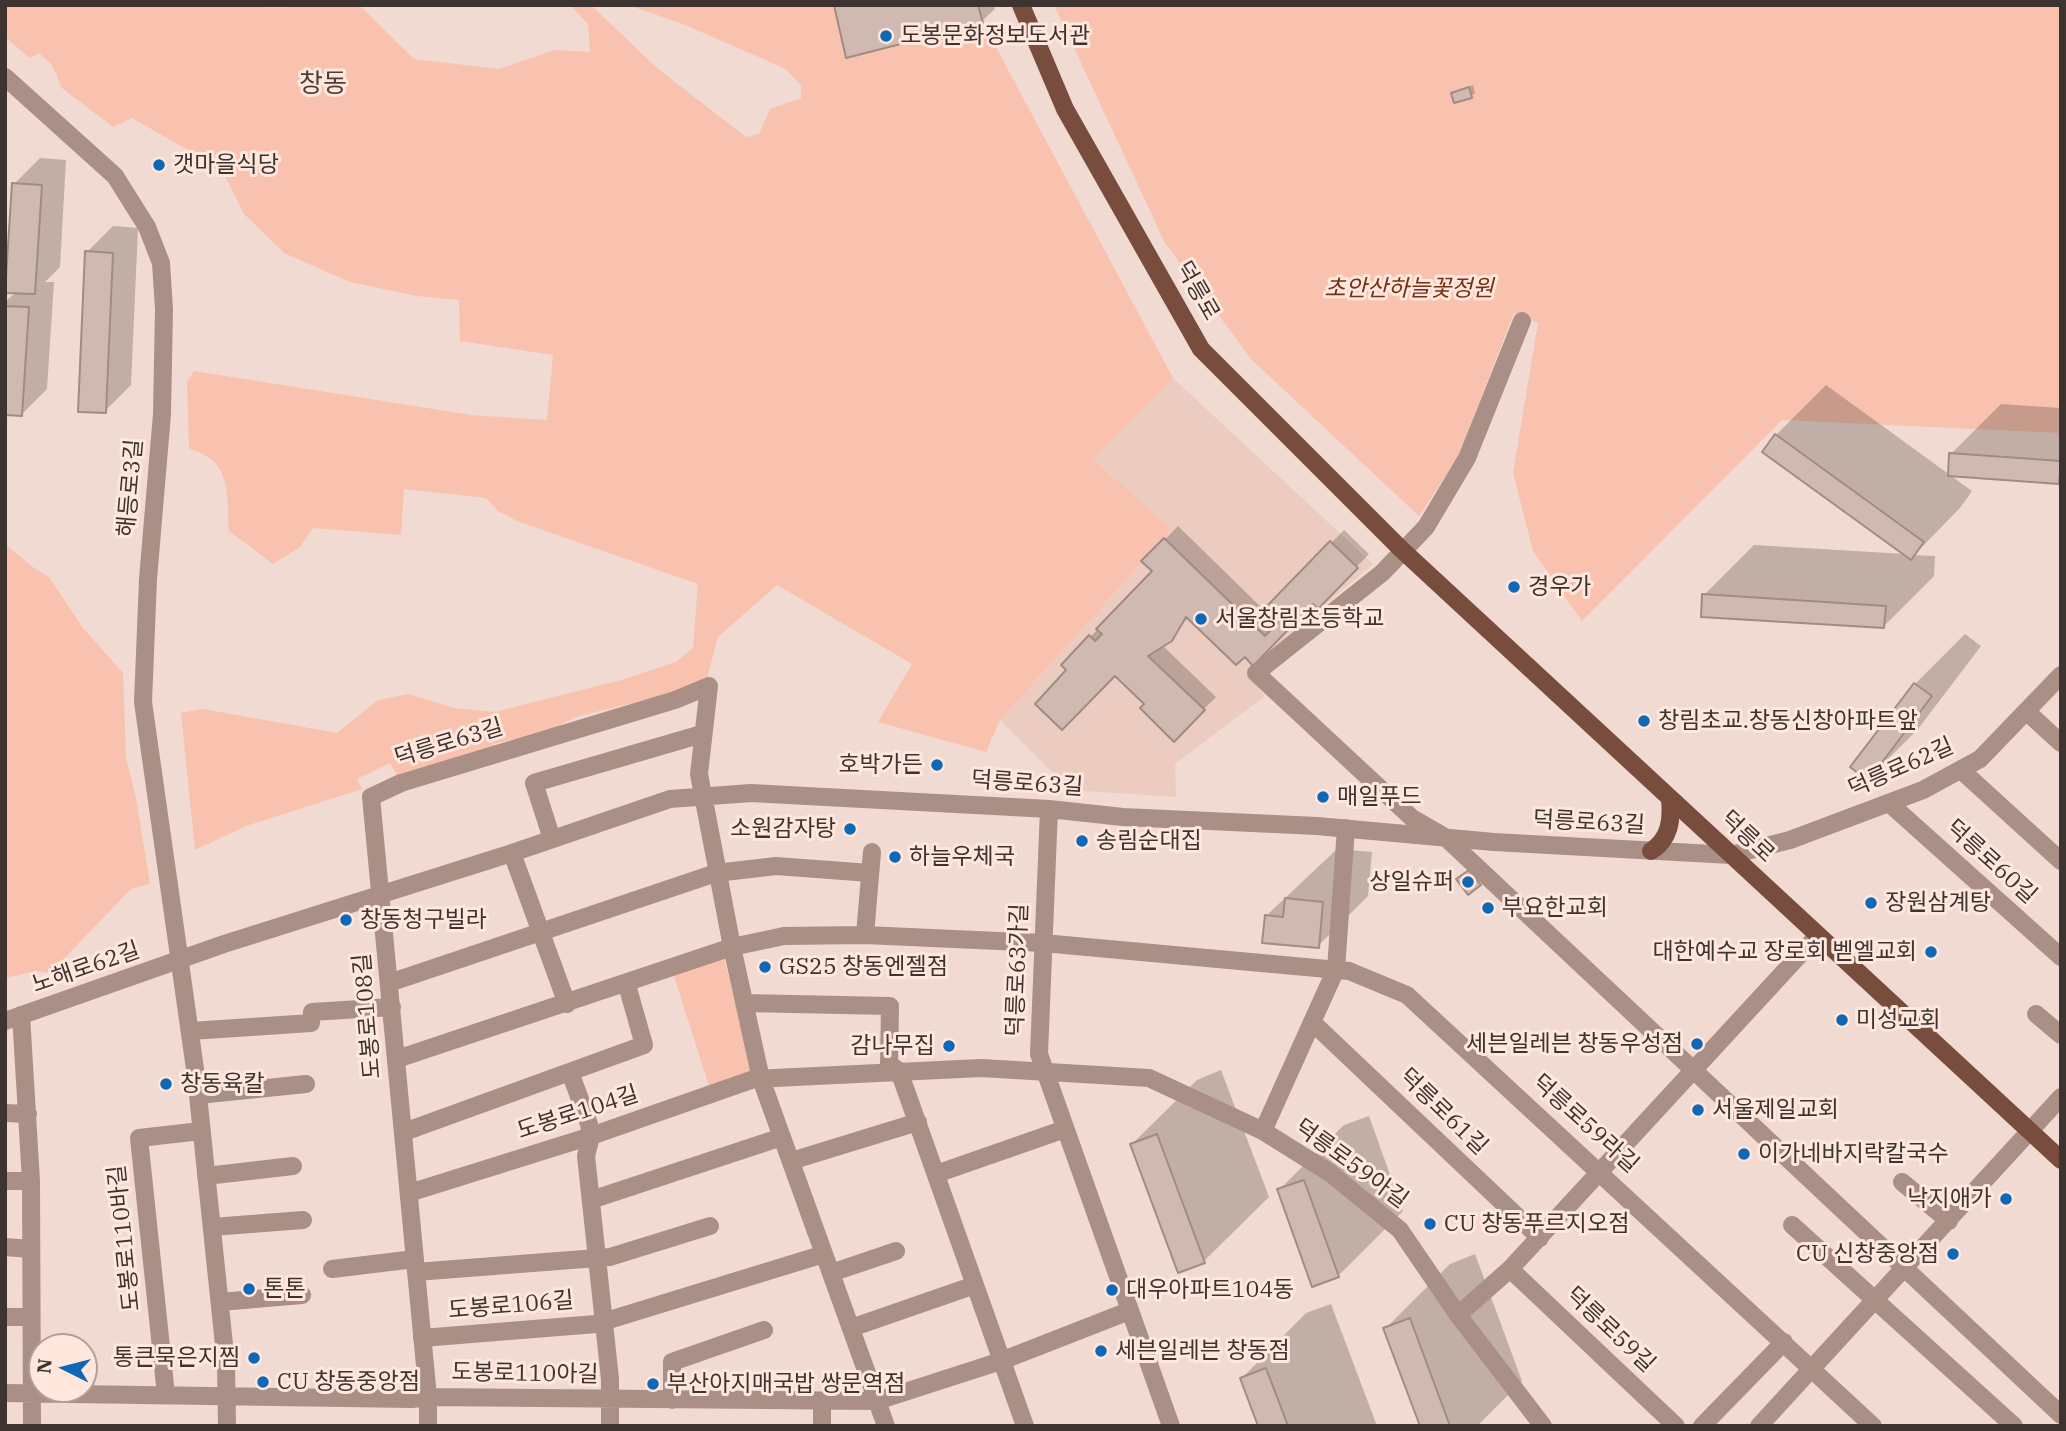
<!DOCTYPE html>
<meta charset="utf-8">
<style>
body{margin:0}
#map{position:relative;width:2066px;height:1431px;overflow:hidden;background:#f1dad1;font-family:"IBM Plex Serif",serif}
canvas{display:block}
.frame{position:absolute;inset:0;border:7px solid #3d3431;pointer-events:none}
.north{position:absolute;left:28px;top:1333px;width:70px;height:70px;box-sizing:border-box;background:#ffe7de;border:2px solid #b19f99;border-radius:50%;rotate:276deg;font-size:19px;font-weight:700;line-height:28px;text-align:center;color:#3d3431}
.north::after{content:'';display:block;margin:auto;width:24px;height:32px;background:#0f68b6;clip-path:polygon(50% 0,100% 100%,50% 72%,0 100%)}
</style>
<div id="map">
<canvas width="2066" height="1431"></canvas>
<div class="frame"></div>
<div class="north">N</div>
</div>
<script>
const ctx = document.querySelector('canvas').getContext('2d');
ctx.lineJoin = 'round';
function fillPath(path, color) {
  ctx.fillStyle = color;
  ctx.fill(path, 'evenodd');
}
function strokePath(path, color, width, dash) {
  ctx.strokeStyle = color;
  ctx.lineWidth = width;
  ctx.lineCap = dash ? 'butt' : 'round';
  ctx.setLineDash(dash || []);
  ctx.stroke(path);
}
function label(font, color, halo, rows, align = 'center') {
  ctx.font = font + ' "IBM Plex Serif","Noto Sans KR",serif';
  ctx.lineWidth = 6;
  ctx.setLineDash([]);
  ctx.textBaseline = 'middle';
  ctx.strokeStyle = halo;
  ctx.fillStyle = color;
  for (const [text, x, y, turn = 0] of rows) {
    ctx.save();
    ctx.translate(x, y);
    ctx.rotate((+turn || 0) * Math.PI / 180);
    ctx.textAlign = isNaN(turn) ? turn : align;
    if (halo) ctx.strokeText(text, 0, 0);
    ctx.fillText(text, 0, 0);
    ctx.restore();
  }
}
const built = new Path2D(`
 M1173 378 1373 564 1246 673 1265 696 1175 764 1176 797 1070 790 1000 720 1172 529 1093 459Z`);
const green = new Path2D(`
 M5 5H243C254 10 339 5 359 5L414 59 499 69 555 50 590 52 588 24 570 5H591L657 68 746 137 759 134 770 109 801 98V86L786 69 683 24 628 5H834L846 57 983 23 1173 378 1093 459 1172 529 1000 720 986 752 878 722 912 664 777 585 718 637 707 678 675 693 575 717 552 730 493 744V753L401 783 390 763 357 779 362 789 246 826 195 850 181 713 203 709 337 733 378 700 408 694 454 708 495 712 625 679 676 662 693 648 698 584 517 521 498 511 486 498 404 489 401 535 313 528 300 547 273 564 229 531C227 493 232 460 189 449L187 382 194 371 471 415 547 420 553 355 460 341 459 300 417 296 350 282 284 253 244 214 225 176 190 151 132 118 113 127 62 88 52 65 39 53 30 58 5 37Z
 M1054 5H2061V433L1782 420 1582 621 1533 551 1513 473 1538 323 1514 313 1457 459 1419 516 1252 360 1165 243Z
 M5 544 34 568 49 577 83 628 123 673 126 758 136 798 150 884 131 889 50 973 36 971 6 978Z
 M723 955 754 1073 710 1089 673 973Z`);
const shadow = new Path2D(`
 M836 5H994L995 9 982 21Z
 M1473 85 1475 93 1471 96 1453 93Z
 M40 158 66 160 60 267 45 282H54L47 389 21 415 5 413V302L16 292 14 184Z
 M113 226 138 228 131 385 105 411 87 252Z
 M1826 385 1972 491 1960 508 1914 555 1935 556 1934 576 1884 626 1704 595 1754 545 1905 554 1764 452 1776 435Z
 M2001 404 2061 408V480L2058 483 1951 454Z
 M1178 526 1265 611 1344 530 1369 554 1318 607 1313 602 1245 655 1189 617 1162 645 1216 697 1174 739 1146 704 1115 674 1069 670 1063 665 1154 571 1144 561Z
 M1965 634 1981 646 1918 729 1868 779 1853 767 1915 684Z
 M1337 849 1372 852 1368 896 1318 946 1266 916Z
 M1221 1070 1269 1197 1204 1261 1132 1144 1197 1080Z
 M1369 1116 1403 1211 1338 1276 1279 1190 1344 1125Z
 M1475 1254 1522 1381 1477 1426H1422L1385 1329 1450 1264Z
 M1331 1304 1377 1426H1259L1242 1378 1306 1313Z`);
const building = new Path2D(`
 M834 5H978L983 23 846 58Z
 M1469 87 1472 98 1454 103 1451 93Z
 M12 183 42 185 35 294 5 293Z
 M85 251 113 253 106 413 78 412Z
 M5 306 29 307 22 416 5 415Z
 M1775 434 1924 542 1911 560 1762 452Z
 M1949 453 2061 461 2059 484 1948 476Z
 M1164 538 1265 636 1278 623 1264 609 1330 541 1358 568 1318 609 1313 604 1253 666 1245 657 1236 665 1186 617 1172 641 1148 656 1205 710 1174 742 1140 708 1144 704 1115 676 1062 730 1035 704 1066 670 1061 665 1089 635 1095 641 1102 634 1096 629 1152 571 1141 561Z
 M1702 594 1886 606 1884 628 1701 617Z
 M1914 683 1932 696 1868 781 1850 767Z
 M1469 870 1481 885 1468 895 1456 879Z
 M1285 898 1323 902 1319 948 1262 943 1265 915 1283 917Z
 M1157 1134 1205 1263 1178 1273 1130 1144Z
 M1304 1180 1339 1277 1312 1287 1277 1189Z
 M1410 1318 1450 1426H1420L1383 1328Z
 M1266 1368 1288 1426H1258L1240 1378Z`);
const minor = new Path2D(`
 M5 77 115 176 147 227 161 263 164 309 162 414 148 579 143 702 196 1076 226 1364 227 1426
 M1522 321 1467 458 1426 527 1382 573 1256 673 1412 818 1445 837 2061 1415
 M709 686 699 774 732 947 761 1079 886 1426
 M2026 711 2061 743
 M1961 770 2061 861
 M1889 803 2061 957
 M1049 809 1039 1054 1171 1426
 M552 839 534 783 702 734
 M512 853 567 1004
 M865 935 872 852
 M389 983 716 873 776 866 870 873
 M744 1003 890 1006 889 1064 899 1071 1025 1426
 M2036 1014 2061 1035
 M21 1015 31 1181 32 1426
 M5 1021 224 944 512 853 670 799 751 793 1049 809 1123 817 1317 826 1494 842 1731 855 1790 840 1923 790 1980 759 2061 675
 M1312 1022 1540 1238
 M191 1031 311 1023 312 1012 392 1007
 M397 1059 732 947 784 936 865 935 1043 943 1349 971 1407 995 1873 1426
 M570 1072 589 1124 591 1136 586 1156 610 1379V1426
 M198 1095 306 1084
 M5 1113 28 1114
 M1263 1131 1336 969 1346 828
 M404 1132 644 1045 627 985
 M791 1161 918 1122
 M936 1174 1065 1129
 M206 1176 293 1166
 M5 1181H31
 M1902 1182 1949 1221
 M409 1193 591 1136 754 1079 981 1068 1149 1078 1263 1131 1330 1173 1400 1230 1458 1315 1543 1426
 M591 1200 782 1137
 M1792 1225 2014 1426
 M212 1227 303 1220
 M5 1247 31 1249
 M332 1269 415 1259
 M1510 1269 1676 1426
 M416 1272 610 1257 710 1226
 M831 1273 896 1251
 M220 1302 302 1295
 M1458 1315 1510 1269 1818 935
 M5 1317H31
 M851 1328 975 1285
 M422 1338 596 1324 824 1254
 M5 1393 412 1399 428 1397 877 1401 1001 1361 1129 1311
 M166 1395 139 1138 201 1131
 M672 1400V1362L764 1330
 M428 1426V1397L371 797 401 783 675 700 709 686
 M822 1426V1401
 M1702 1426 1784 1342
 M1759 1426 2061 1097`);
const major = new Path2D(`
 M1021 5 1065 109 1201 349 1401 549 2061 1160
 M1651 851C1670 839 1672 820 1670 799`);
const markers = [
 [886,36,7,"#0f68b6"],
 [159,165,7,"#0f68b6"],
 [1514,587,7,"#0f68b6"],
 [1201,619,7,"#0f68b6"],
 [1644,721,7,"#0f68b6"],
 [937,765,7,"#0f68b6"],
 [1323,797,7,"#0f68b6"],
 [850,829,7,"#0f68b6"],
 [1082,841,7,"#0f68b6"],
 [895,857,7,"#0f68b6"],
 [1468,882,7,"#0f68b6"],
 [1871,903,7,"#0f68b6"],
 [1488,908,7,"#0f68b6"],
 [346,920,7,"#0f68b6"],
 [1931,952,7,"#0f68b6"],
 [765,967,7,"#0f68b6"],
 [1842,1020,7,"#0f68b6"],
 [1697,1044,7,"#0f68b6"],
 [949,1046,7,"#0f68b6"],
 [166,1084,7,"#0f68b6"],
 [1698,1110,7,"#0f68b6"],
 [1744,1154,7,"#0f68b6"],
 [2006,1199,7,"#0f68b6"],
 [1430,1224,7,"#0f68b6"],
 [1953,1254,7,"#0f68b6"],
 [249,1289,7,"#0f68b6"],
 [1112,1290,7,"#0f68b6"],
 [1101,1351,7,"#0f68b6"],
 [254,1358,7,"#0f68b6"],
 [263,1382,7,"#0f68b6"],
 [653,1384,7,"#0f68b6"]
];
const poiNames = [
 ["도봉문화정보도서관",900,36],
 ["갯마을식당",173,165],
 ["경우가",1528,587],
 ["서울창림초등학교",1215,619],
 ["창림초교.창동신창아파트앞",1658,721],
 ["호박가든",923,765,"right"],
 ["매일푸드",1337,797],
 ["소원감자탕",836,829,"right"],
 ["송림순대집",1096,841],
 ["하늘우체국",909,857],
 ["상일슈퍼",1454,882,"right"],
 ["장원삼계탕",1885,903],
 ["부요한교회",1502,908],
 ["창동청구빌라",360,920],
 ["대한예수교 장로회 벧엘교회",1917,952,"right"],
 ["GS25 창동엔젤점",779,967],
 ["미성교회",1856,1020],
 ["세븐일레븐 창동우성점",1683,1044,"right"],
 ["감나무집",935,1046,"right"],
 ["창동육칼",180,1084],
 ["서울제일교회",1712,1110],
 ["이가네바지락칼국수",1758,1154],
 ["낙지애가",1992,1199,"right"],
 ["CU 창동푸르지오점",1444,1224],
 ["CU 신창중앙점",1939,1254,"right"],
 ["톤톤",263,1289],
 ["대우아파트104동",1126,1290],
 ["세븐일레븐 창동점",1115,1351],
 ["통큰묵은지찜",240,1358,"right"],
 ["CU 창동중앙점",277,1382],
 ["부산아지매국밥 쌍문역점",667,1384]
];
const parkNames = [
 ["초안산하늘꽃정원",1409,289]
];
const streetNames = [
 ["덕릉로",1197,291,60],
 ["해등로3길",131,488,-85],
 ["덕릉로63길",449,743,-17],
 ["덕릉로62길",1901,768,-24],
 ["덕릉로63길",1027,784,4],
 ["덕릉로63길",1589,823,3],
 ["덕릉로",1747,837,43],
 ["덕릉로60길",1991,862,42],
 ["노해로62길",86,968,-19],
 ["덕릉로63가길",1018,970,-88],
 ["도봉로108길",368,1016,-95],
 ["덕릉로61길",1443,1112,44],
 ["도봉로104길",578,1113,-18],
 ["덕릉로59라길",1585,1124,42],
 ["덕릉로59아길",1351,1164,36],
 ["도봉로110바길",125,1238,-96],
 ["도봉로106길",511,1306,-5],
 ["덕릉로59길",1610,1330,43],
 ["도봉로110아길",525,1374,1]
];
const quarterNames = [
 ["창동",323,84]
];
fillPath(built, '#ecccc1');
fillPath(green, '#f8c2ae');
fillPath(shadow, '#0003');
fillPath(building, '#d0b9b1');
strokePath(building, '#a18b83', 2);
strokePath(minor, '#a98f86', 18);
strokePath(major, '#784d3d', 18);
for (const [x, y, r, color] of markers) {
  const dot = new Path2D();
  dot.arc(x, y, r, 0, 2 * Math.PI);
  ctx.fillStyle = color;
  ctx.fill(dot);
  strokePath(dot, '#ffe7de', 2.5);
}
label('23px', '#3d3431', '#ffe7de', poiNames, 'left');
label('italic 23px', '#752f11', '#ffe7de', parkNames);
label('23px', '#3d3431', '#ffe7de', streetNames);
label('26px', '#503e37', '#ffe7de', quarterNames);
</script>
